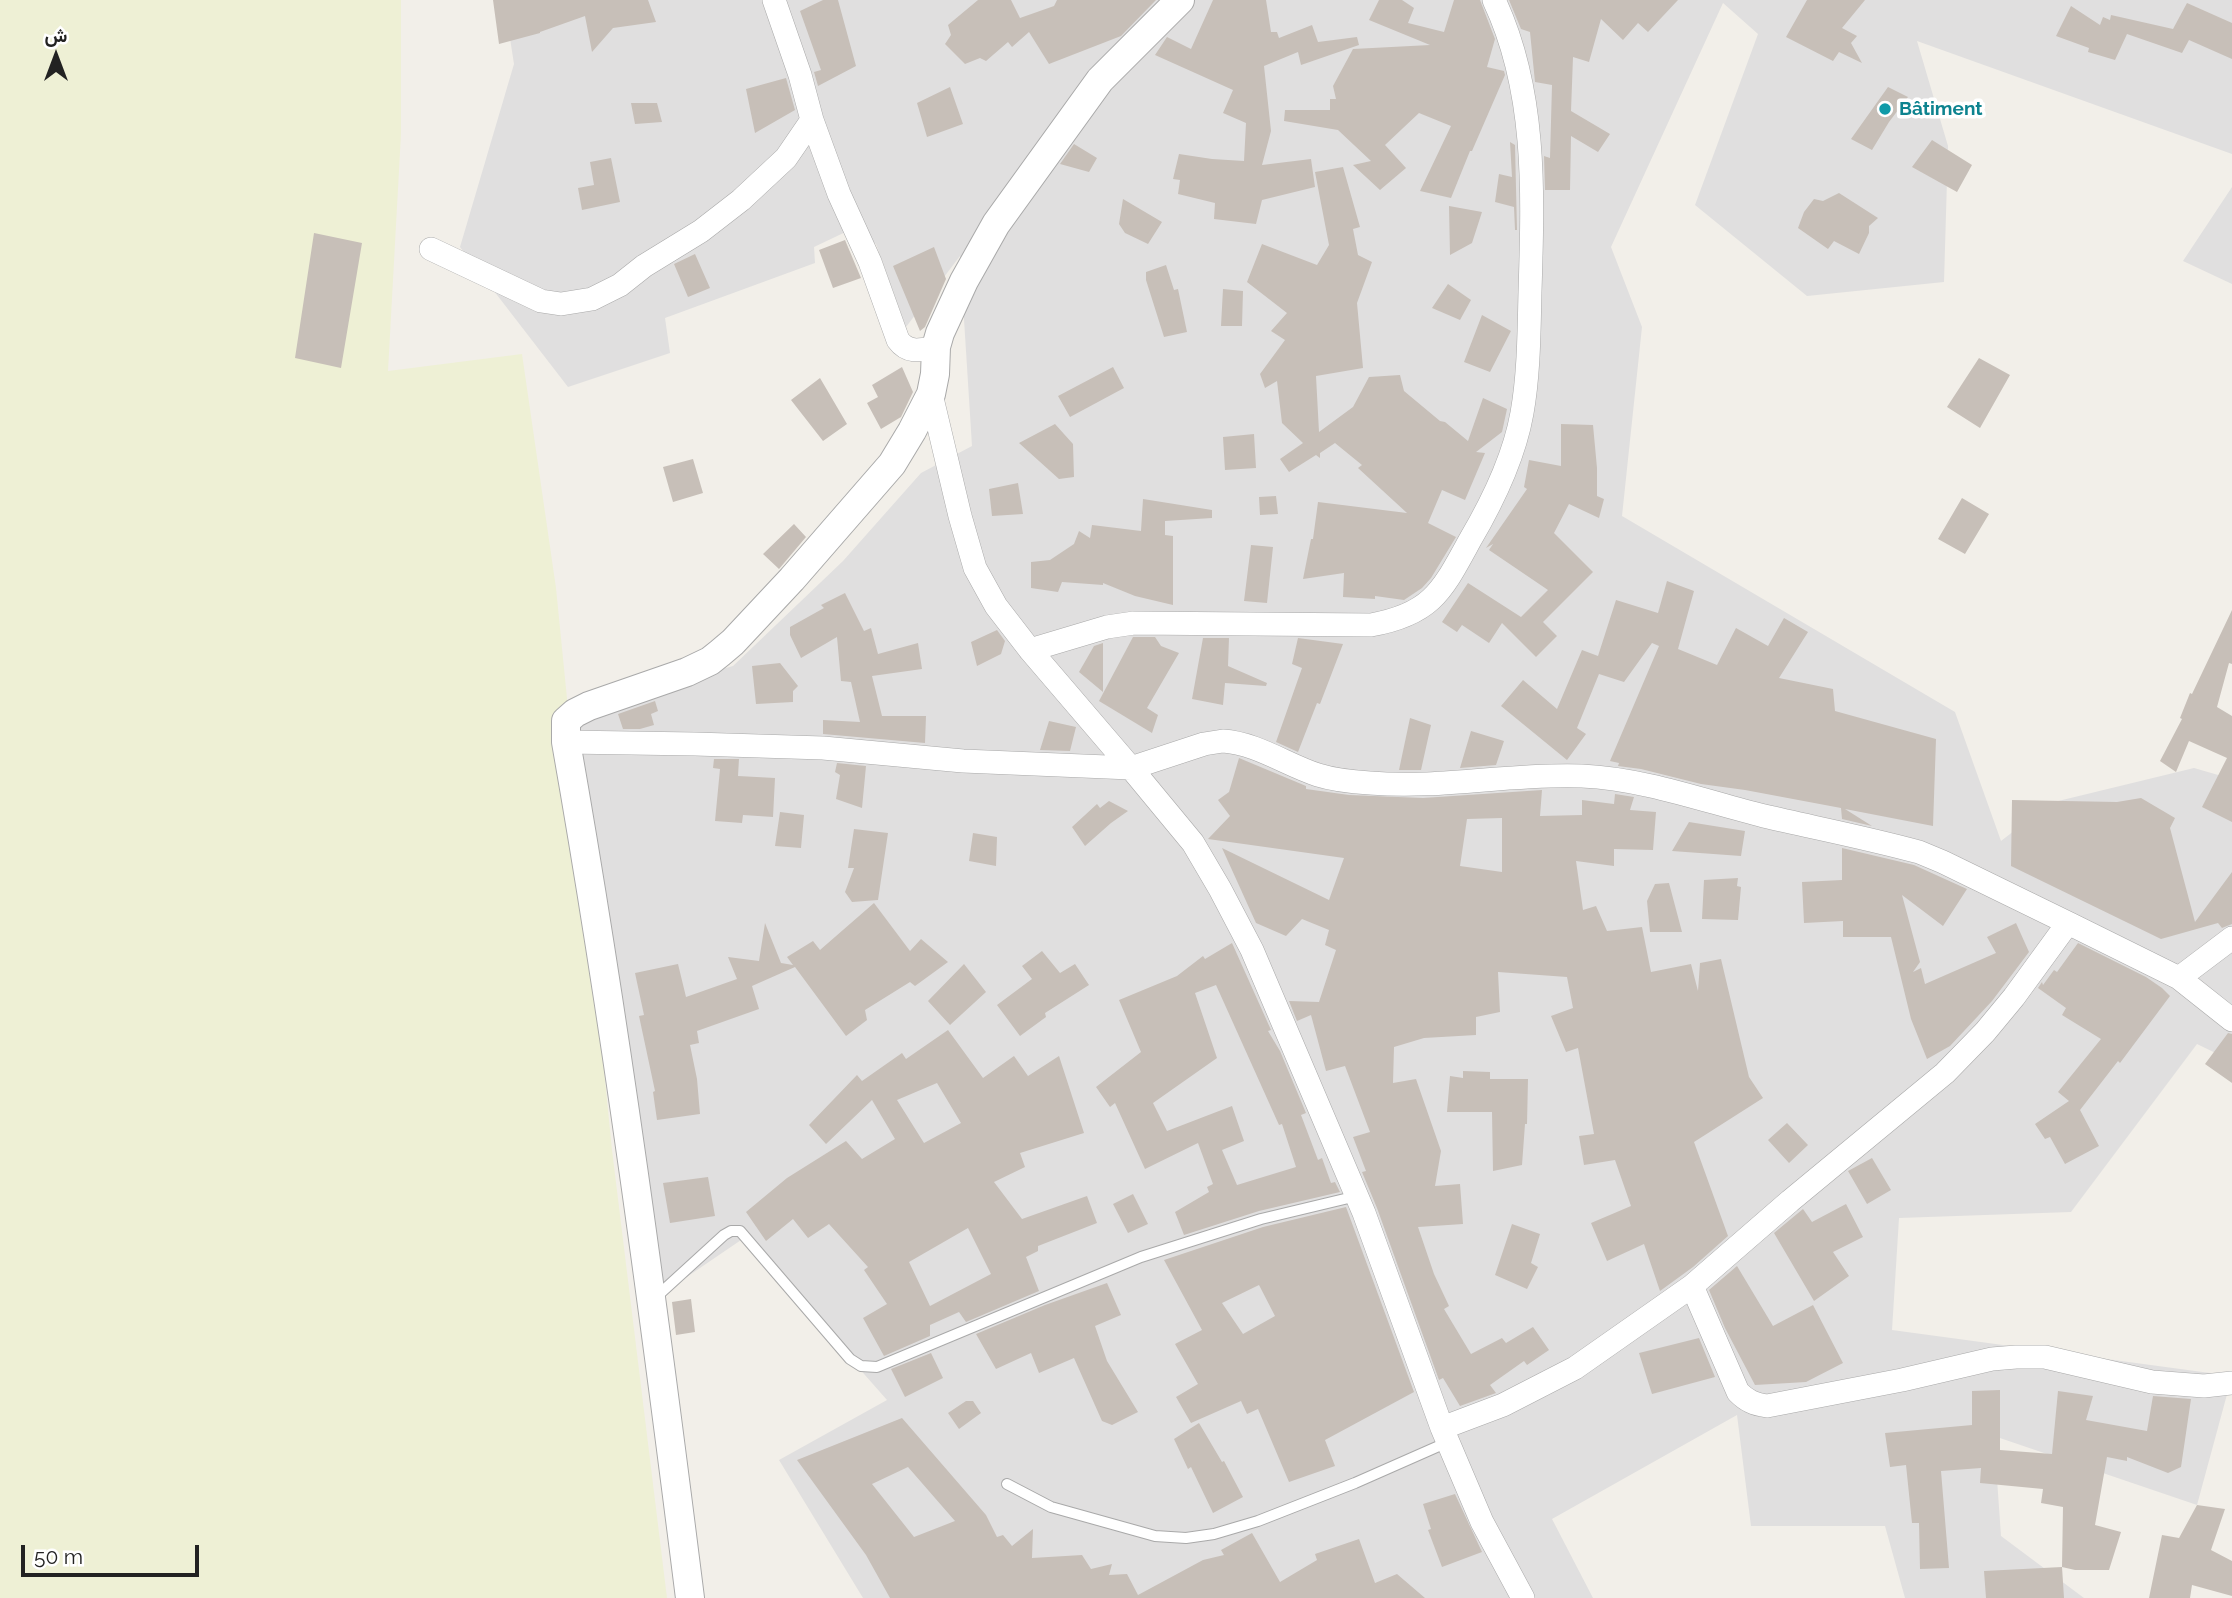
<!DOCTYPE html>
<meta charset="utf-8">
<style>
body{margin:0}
#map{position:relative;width:2232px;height:1598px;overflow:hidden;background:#f2efe9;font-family:Raleway,Vazirmatn,sans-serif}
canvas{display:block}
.north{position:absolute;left:21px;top:21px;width:70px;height:70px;-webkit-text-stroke:5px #fff;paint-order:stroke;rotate:0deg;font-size:19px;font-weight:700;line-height:28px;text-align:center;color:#222}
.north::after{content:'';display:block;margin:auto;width:24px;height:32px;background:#222;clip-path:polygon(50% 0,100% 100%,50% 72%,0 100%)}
.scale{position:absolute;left:21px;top:1545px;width:178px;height:32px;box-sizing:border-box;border:4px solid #222;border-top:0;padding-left:9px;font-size:21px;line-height:24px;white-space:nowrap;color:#222;-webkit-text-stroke:5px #fff;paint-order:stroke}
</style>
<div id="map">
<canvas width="2232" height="1598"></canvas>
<div class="north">ش</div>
<div class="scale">50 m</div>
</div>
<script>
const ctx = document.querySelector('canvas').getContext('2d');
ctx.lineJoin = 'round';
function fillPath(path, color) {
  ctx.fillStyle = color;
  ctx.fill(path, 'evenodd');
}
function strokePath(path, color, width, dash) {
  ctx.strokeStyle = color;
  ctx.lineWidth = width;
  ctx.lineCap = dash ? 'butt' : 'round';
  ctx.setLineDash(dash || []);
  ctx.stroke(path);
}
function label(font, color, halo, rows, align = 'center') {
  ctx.font = font + ' Raleway,sans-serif';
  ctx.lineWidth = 7;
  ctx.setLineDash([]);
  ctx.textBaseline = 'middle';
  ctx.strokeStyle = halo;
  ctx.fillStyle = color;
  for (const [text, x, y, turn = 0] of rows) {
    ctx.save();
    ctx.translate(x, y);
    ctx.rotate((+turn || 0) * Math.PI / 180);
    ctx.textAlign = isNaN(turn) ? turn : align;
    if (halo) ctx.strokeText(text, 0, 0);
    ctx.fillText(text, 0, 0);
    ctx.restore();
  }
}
const residential = new Path2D(`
 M504 0H2232V154L1917 41 1948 146 1944 282 1807 296 1695 205 1758 34 1723 3 1611 247 1642 327 1622 516 1955 712 2001 841 2050 803 2194 768 2232 779V1061L2197 1044 2071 1212 1899 1218 1892 1330 2232 1376 2197 1505 1994 1436 2001 1536 2084 1598H1905L1885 1526H1751L1737 1415 1552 1519 1593 1598H863L779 1460 887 1400 744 1238 653 1300 573 725 653 689 733 666 843 561 921 473 972 446 960 256 906 327 876 244 854 228 814 247 815 263 665 318 670 353 568 387 460 247 514 64Z
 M2232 187V284L2183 261Z`);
const farmland = new Path2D(`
 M0 0H401V134L388 371 522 354 556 588 612 1150 667 1598H0Z`);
const building = new Path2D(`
 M493 0H648L656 22 613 28 592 52 585 16 540 32V33L499 44Z
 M823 0H838L856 66 818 86 814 72 821 70 800 11Z
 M978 0H1011L1020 18 1054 6 1057 0H1156L1121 36 1049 64 1029 32 1012 47 1008 42 986 61 980 58 965 64 945 44 951 35 948 25Z
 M1213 0H1266L1271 32H1277L1279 38 1312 25 1318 42 1357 37 1359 45 1301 65 1298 52 1264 66 1271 131 1262 165 1311 159 1315 187 1262 200 1256 224 1214 219 1215 203 1178 194 1180 180 1173 179 1179 154 1212 159 1244 161 1246 123 1223 113 1233 90 1155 55 1167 37 1191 49Z
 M1379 0H1402L1414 8 1408 23 1444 32 1454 0H1480L1495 39 1487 67 1504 71 1505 75 1472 151H1470L1451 198 1420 191 1451 126 1419 113 1385 145 1406 168 1380 190 1353 165 1371 161 1338 130 1284 121 1285 110H1330V99H1336L1333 86 1353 49 1430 45 1369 20Z
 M1509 0H1678L1648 32 1638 23 1623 40 1601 19 1589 62 1573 57 1571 111 1610 134 1598 152 1571 136 1570 190H1545L1544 156 1550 158 1552 85 1535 82 1530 32 1521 29Z
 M1807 0H1865L1842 28 1857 36 1851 43 1862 63 1839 52 1833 61 1786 37Z
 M2187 3 2232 23V59L2189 40 2182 53 2127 34 2115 60 2088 52 2089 48 2056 36 2071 6 2100 25 2103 17 2110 20 2111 15 2173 29Z
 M786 78 795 110 755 133 746 89Z
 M950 87 963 124 927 137 917 103Z
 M1888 87 1908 97 1889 122 1872 150 1851 139Z
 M631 103H657L662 122 635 124Z
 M1932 140 1972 165 1957 192 1912 167Z
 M1510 142 1515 145 1517 230H1515L1514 207 1495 202 1499 174 1512 177Z
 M1074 144 1097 158 1089 172 1060 164Z
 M611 158 620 202 582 210 578 188 594 185 590 162Z
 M1343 167 1360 227 1353 229 1358 255 1372 262 1357 303 1363 368 1316 376 1319 432 1353 407 1369 377 1400 375 1404 391 1440 421 1445 422 1468 441 1483 398 1507 409 1502 432 1476 452 1485 453 1465 500 1442 490 1428 523 1456 537 1431 578 1422 588 1404 600 1375 596V599L1343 597 1344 573 1303 579 1311 539H1313L1318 502 1407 513 1358 468 1362 465 1335 443 1320 453V458L1316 455 1289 472 1280 459 1303 443 1282 423 1277 381 1265 388 1260 374 1285 340 1271 331 1287 313 1247 282 1262 244 1317 265 1329 245 1315 172Z
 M1839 193 1878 218 1869 226V233L1859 254 1834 241 1828 249 1798 228 1804 212 1814 199 1823 201Z
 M1123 199 1162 222 1148 244 1125 233 1119 224Z
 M1449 206 1482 212 1472 243 1450 255Z
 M314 233 362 243 341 368 295 358Z
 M845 240 861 278 833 288 819 250Z
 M934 247 946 279 925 327 920 331 893 266Z
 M695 254 710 288 688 297 674 264Z
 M1166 265 1174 290 1178 289 1187 332 1164 337 1146 280V272Z
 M1448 284 1471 300 1460 320 1432 308Z
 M1223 289 1243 291 1242 326H1221Z
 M1482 315 1511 331 1490 372 1464 362Z
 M1979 358 2010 375 1980 428 1947 407Z
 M902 367 913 392 901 417 881 429 867 403 878 397 872 385Z
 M1113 367 1124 388 1070 417 1058 396Z
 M820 378 847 424 823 441 791 400Z
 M1055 424 1073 444 1074 477 1059 479 1019 443Z
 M1561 424 1593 425 1597 468V496L1604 499 1599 518 1569 504 1554 533 1593 572 1543 622 1557 636 1536 657 1502 623 1489 643 1462 625 1457 632 1442 622 1468 583 1521 617 1548 590 1489 550 1493 544 1486 548 1527 489 1524 487 1529 460 1561 466Z
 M1254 434 1256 468 1225 470 1223 437Z
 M693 459 703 493 673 502 663 467Z
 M1018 483 1023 514 992 516 989 489Z
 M1276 496 1278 514 1260 515 1259 497Z
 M1962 498 1989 514 1965 554 1938 539Z
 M1143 499 1212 510V518L1165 521V535L1173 536V605L1135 596 1103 583V585L1062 582 1058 592 1031 588V562L1050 560 1074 544 1079 531 1090 538 1092 525 1141 531Z
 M794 524 806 537 779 569 763 554Z
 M1251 545 1273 547 1267 603 1244 601Z
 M1667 581 1694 591 1678 649 1717 665 1736 628 1768 646 1784 618 1808 632 1779 678 1833 689 1835 711 1936 739 1933 826 1845 809 1872 826 1842 819 1841 808 1745 790 1701 784 1641 769 1618 766 1619 763 1610 761 1659 646 1652 643 1624 682 1599 674 1577 728 1586 734 1567 760 1501 706 1523 680 1557 709 1582 650 1598 656 1616 600 1658 613Z
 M845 593 864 631 871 628 878 654 918 643 922 669 872 676 882 716H926L925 743 823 734V720L860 722 851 682 841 681 837 637 801 658 790 635V627L824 608 821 605Z
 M2232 610V664L2229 663 2217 707 2232 716V822L2202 807 2227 758 2189 741 2176 772 2160 761 2182 719 2180 718 2190 693 2192 694Z
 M997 630 1005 641 1001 654 977 666 971 642Z
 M1133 637H1155L1161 646 1179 653 1147 708 1158 715 1152 733 1099 701Z
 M1203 638H1229L1228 666 1267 683 1266 686 1225 683 1223 705 1192 699Z
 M1298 638 1343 644 1320 704 1317 703 1298 752 1276 742 1302 668 1292 664Z
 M1103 643V692L1079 672 1094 646Z
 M780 663 798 686 793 691V702L756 704 752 666Z
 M655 701 658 711 651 714 654 725 640 729H623L618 714Z
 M1410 718 1431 725 1421 770H1399Z
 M1049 721 1076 727 1070 751 1040 750Z
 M1471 731 1504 741 1496 765 1460 768Z
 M1239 758 1306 786V789L1349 795 1423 798 1542 790 1540 816 1582 815V800L1614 804 1615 794 1634 797 1630 810 1656 812 1653 850 1614 849V866L1576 861 1583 910 1596 906 1607 931 1642 927 1651 972 1691 964 1698 991 1700 963 1721 959 1749 1077 1763 1098 1694 1142 1728 1236 1693 1267 1660 1291 1644 1244 1607 1261 1591 1223 1631 1206 1615 1160 1584 1165 1579 1136 1594 1134 1578 1048 1566 1052 1551 1016 1573 1008 1567 977 1498 972 1500 1012 1476 1017V1035L1424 1038 1394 1047 1393 1083 1416 1079 1441 1151 1435 1186 1460 1184 1463 1224 1418 1227 1434 1274 1449 1306 1444 1309 1471 1354 1502 1338 1506 1343 1533 1327 1549 1350 1527 1365 1524 1361 1490 1385 1496 1393 1460 1406 1443 1378 1439 1380 1377 1208 1362 1172 1366 1171 1353 1137 1370 1132 1345 1066 1326 1071 1311 1015 1297 1021 1289 1001 1319 1002 1336 950 1325 945 1329 930 1302 919 1286 936 1256 923 1222 848 1329 900 1344 858 1208 839 1230 816 1218 800 1229 792ZM1502 818V872L1460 866 1467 819Z
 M714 759H739L738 776 775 778 773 817 743 815 742 823 715 821 720 769 713 768Z
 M837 763 866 766 862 808 836 799 840 775 835 772Z
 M2141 798 2175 818 2170 828 2195 922 2232 872V924L2222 928 2218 923 2161 939 2011 866 2012 800 2117 802Z
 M1109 801 1128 811 1111 823 1085 846 1072 827 1097 804 1100 808Z
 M780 812 804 815 801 848 775 846Z
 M1689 822 1745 831 1741 856 1672 851Z
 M854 829 888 833 878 900 852 902 845 892 854 868H848Z
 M973 833 997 837 996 866 969 861Z
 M1842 848 1914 865 1967 889 1943 926 1902 895 1920 962 1913 972 1921 968 1925 984 1996 953 1987 937 2016 923 2029 952 1992 1001 1950 1046 1927 1059 1911 1019 1891 937H1843V921L1804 923 1802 882 1842 880Z
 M1738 878 1737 886 1741 887 1738 920 1702 919 1704 880Z
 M1669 883 1682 932H1650L1647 901 1655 884Z
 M874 903 910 951 921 939 948 962 915 986 910 982 865 1010 867 1020 846 1036 795 967 752 986 759 1009 697 1031 699 1043 690 1045 697 1079 700 1114 657 1120 653 1092 655 1091 639 1016 644 1015 635 973 678 964 686 997 737 979 728 957 759 961 765 923 781 963 793 965 787 957 813 941 820 950Z
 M1232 943 1271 1030 1268 1031 1280 1051 1306 1113 1301 1115 1318 1160 1322 1158 1331 1183 1335 1182 1340 1192 1259 1211 1184 1235 1175 1212 1209 1192 1207 1187 1213 1184 1198 1143 1145 1169 1115 1103 1110 1107 1096 1087 1141 1052 1119 1000 1177 976 1203 956 1205 959ZM1216 985 1279 1125 1282 1124 1296 1167 1237 1185 1222 1150 1244 1141 1232 1106 1167 1131 1153 1103 1217 1058 1195 993Z
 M2078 943 2146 977 2162 988 2170 996 2120 1063 2118 1061 2080 1110 2099 1146 2065 1164 2050 1137 2045 1139 2035 1124 2069 1101 2058 1092 2101 1039 2062 1015 2066 1008 2038 988 2042 982 2043 985 2054 970 2057 972Z
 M1042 951 1060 973 1075 964 1089 985 1045 1013 1046 1017 1020 1036 997 1005 1032 979 1022 966Z
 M964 964 986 992 950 1025 928 1001Z
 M948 1030 983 1078 1014 1056 1028 1076 1059 1056 1084 1133 1020 1153 1025 1167 994 1182 1022 1219 1087 1196 1097 1223 1038 1246V1251L1026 1257 1039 1291 966 1322 959 1312 930 1325V1336L884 1356 863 1318 887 1304 864 1270 868 1267 829 1224 808 1238 793 1219 766 1241 746 1212 787 1178 846 1141 862 1159 895 1139 872 1100 826 1144 809 1125 857 1075 862 1081 902 1053 906 1059ZM937 1083 961 1123 924 1143 897 1100ZM968 1228 991 1274 930 1306 909 1262Z
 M2228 1033 2232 1034V1083L2205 1064Z
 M1463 1071 1490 1072V1079H1528L1527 1124H1525L1522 1165 1493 1171 1492 1112H1447L1450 1076 1463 1078Z
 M1787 1123 1808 1145 1789 1163 1768 1140Z
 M1872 1158 1891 1190 1867 1204 1848 1171Z
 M708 1177 715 1216 670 1223 663 1183Z
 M1133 1194 1148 1224 1128 1233 1113 1204Z
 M1846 1204 1863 1237 1833 1252 1849 1276 1814 1301 1774 1233 1803 1209 1812 1222Z
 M1346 1207 1414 1392 1325 1440 1335 1466 1289 1482 1258 1409 1247 1414 1241 1401 1191 1423 1176 1397 1198 1384 1175 1344 1202 1330 1164 1260 1263 1227ZM1259 1285 1275 1316 1243 1334 1222 1303Z
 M1512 1224 1540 1234 1531 1263 1538 1267 1527 1289 1495 1275Z
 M1737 1266 1773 1326 1813 1305 1843 1363 1806 1382 1755 1385 1725 1328 1709 1290Z
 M1107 1283 1121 1315 1095 1326 1107 1361 1138 1412 1112 1425 1102 1421 1074 1358 1039 1373 1031 1353 996 1369 976 1334 1045 1305Z
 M691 1299 695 1332 676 1335 672 1302Z
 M1699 1338 1715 1377 1652 1394 1639 1353Z
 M931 1353 943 1378 905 1397 891 1369Z
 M2000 1390V1450L2052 1454 2058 1391 2093 1396 2086 1420 2147 1431 2153 1396 2191 1399 2181 1467 2168 1473 2127 1457V1461L2107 1457 2095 1525 2121 1532 2109 1570H2075L2062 1567 2063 1507 2041 1503 2043 1489 1980 1483 1981 1468 1941 1471 1949 1568 1920 1569 1919 1523H1912L1906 1465 1890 1467 1885 1433 1972 1425V1391Z
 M966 1401H973L981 1413 959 1429 948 1413Z
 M902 1418 986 1515 997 1537 1003 1535 1012 1546 1033 1529 1032 1558 1082 1555 1091 1569 1112 1564 1109 1575 1127 1574 1138 1595 1203 1560 1224 1555 1221 1550 1252 1533 1280 1582 1317 1560 1315 1554 1359 1539 1375 1583 1397 1574 1425 1598H890L866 1555 797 1460ZM908 1467 955 1521 914 1537 872 1484Z
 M1199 1423 1222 1462 1224 1461 1243 1497 1213 1513 1191 1467 1188 1469 1174 1439Z
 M1455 1494 1482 1552 1442 1567 1428 1530 1431 1529 1423 1504Z
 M2197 1505 2225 1509 2211 1550 2232 1561V1596L2192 1585 2190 1598H2149L2162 1535 2179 1538Z
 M2062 1567 2064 1598H1986L1984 1571Z`);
const service = new Path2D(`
 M655 1298 724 1235 731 1231H740L850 1359 861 1366 877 1367 1141 1257 1261 1219 1357 1196
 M1007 1484 1051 1507 1155 1536 1186 1538 1214 1534 1258 1521 1355 1483 1448 1442`);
const minor = new Path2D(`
 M774 0 800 75 812 120 839 194 870 262 898 340C908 354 921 350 936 347
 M431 249 541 301 561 304 592 299 620 285 644 266 701 231 741 200 786 158 812 120
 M1030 650 1107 627 1134 623 1371 625C1432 614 1442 591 1470 540 1493 501 1514 458 1522 413 1529 373 1529 332 1530 292 1533 194 1537 91 1494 0
 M1223 741C1256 743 1287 765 1318 775 1334 780 1353 782 1370 783 1441 789 1512 773 1582 776 1645 779 1704 801 1764 816 1816 828 1868 838 1919 852L1943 862 2068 923 2014 997 1985 1032 1945 1073 1790 1201 1692 1286 1575 1368 1503 1405 1442 1428 1364 1213 1252 950 1220 889 1193 843 1131 768 1204 744Z
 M566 742 695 744 823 748 963 761 1131 768 1030 650 996 606 975 568 960 516 931 394
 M2068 923 2179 978 2232 938
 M2179 978 2232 1020
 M1692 1286 1738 1392C1747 1401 1754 1404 1767 1406L1902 1380 1992 1359 2016 1357H2045L2152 1382 2204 1386 2232 1383
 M1442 1428 1482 1522 1523 1598`);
const tertiary = new Path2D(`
 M690 1598C654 1312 616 1026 566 742V721L575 713 589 706 687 672 710 661 720 653 733 642 792 579 892 464 912 431 931 394 935 374 936 347 940 333 964 281 996 224 1100 80 1180 0`);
const markers = [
 [1885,109,7,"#0f9aa8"]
];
const cultureNames = [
 ["Bâtiment",1899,109]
];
fillPath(residential, '#e0dfdf');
fillPath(farmland, '#eef0d5');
fillPath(building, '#c7bfb8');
strokePath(service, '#a9a9a9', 12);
strokePath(minor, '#a9a9a9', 24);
strokePath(tertiary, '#a9a9a9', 30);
strokePath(service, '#fff', 10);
strokePath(minor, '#fff', 23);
strokePath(tertiary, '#fff', 28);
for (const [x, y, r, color] of markers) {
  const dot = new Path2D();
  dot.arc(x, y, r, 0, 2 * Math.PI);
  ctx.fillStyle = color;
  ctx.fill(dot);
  strokePath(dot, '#fff', 2.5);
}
label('bold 19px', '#0d838f', '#fff', cultureNames, 'left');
</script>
